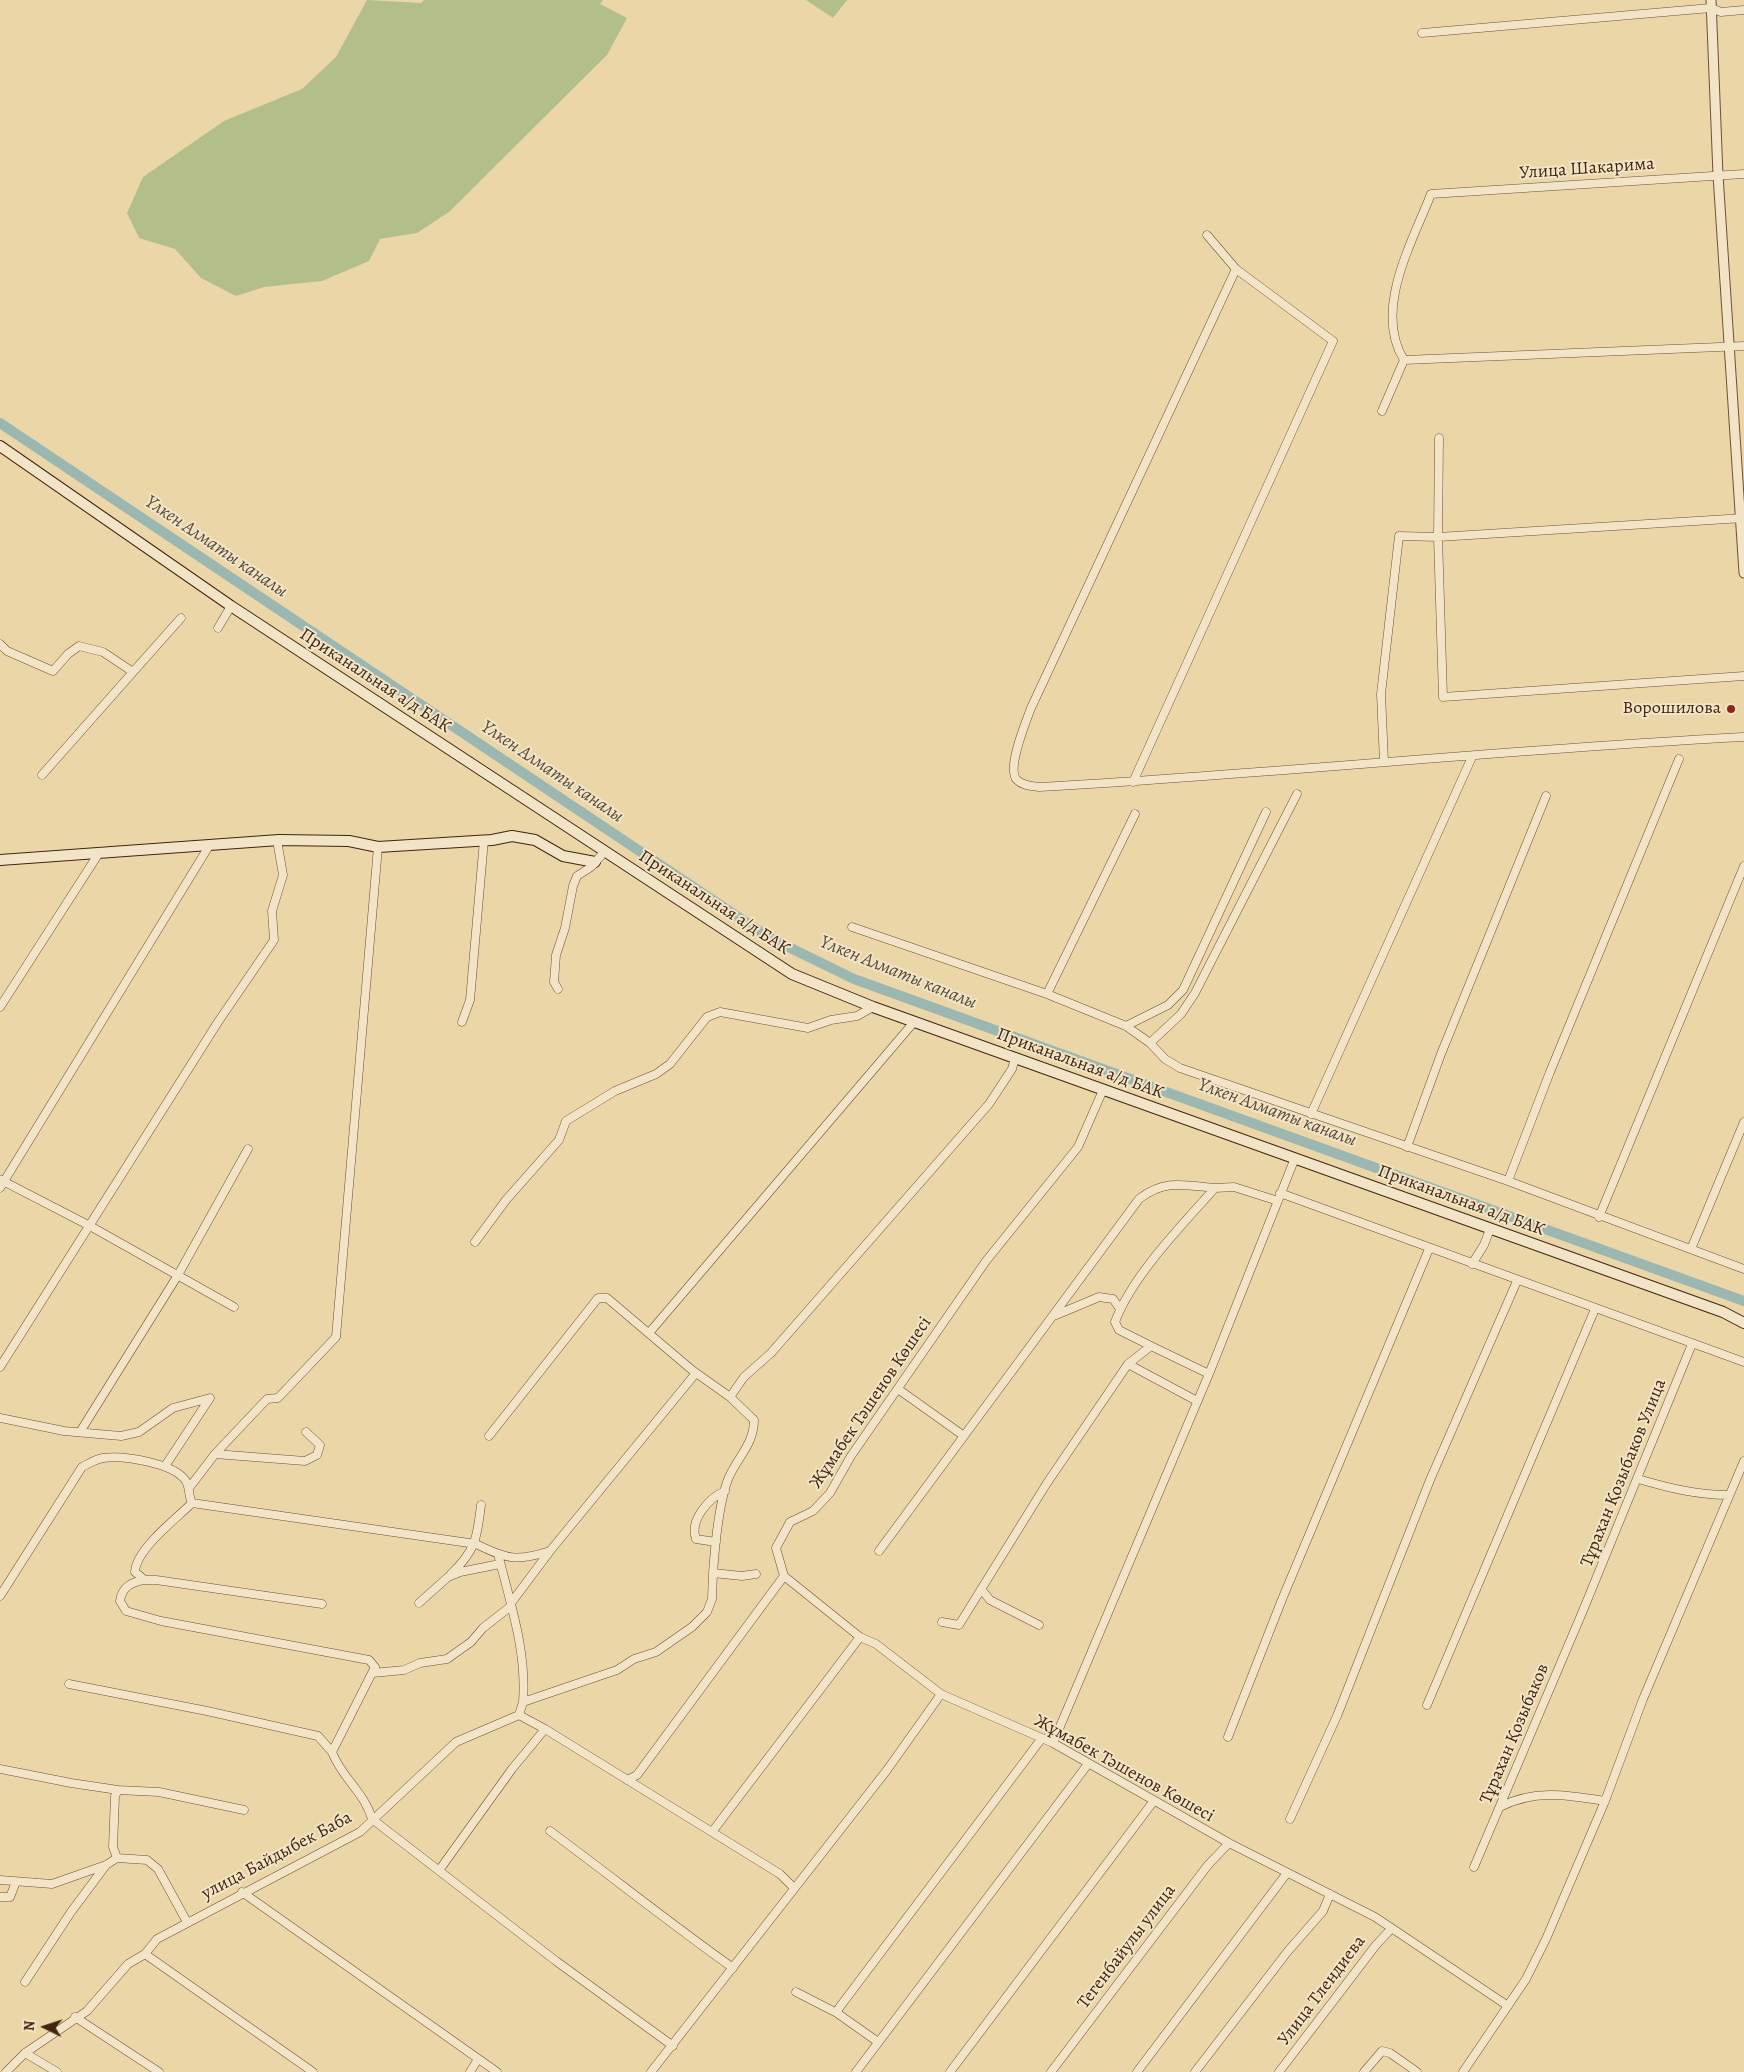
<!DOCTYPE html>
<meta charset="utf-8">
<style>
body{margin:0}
#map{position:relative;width:1744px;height:2072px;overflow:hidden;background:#ebd6a7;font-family:Alegreya,serif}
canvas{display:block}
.north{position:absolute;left:20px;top:2002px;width:50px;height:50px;-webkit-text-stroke:4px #f2e4c6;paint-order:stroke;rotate:274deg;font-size:14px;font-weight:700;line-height:20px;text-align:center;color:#42250f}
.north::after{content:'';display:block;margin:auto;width:18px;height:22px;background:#42250f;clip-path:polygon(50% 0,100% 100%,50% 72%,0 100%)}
</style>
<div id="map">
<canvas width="1744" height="2072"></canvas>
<div class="north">N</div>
</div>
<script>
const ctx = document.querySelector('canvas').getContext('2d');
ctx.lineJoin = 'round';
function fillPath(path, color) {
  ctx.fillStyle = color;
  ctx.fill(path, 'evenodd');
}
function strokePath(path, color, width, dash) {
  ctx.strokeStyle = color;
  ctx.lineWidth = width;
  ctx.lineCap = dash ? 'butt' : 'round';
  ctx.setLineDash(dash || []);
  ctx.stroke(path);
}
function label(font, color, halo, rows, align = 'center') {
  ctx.font = font + ' Alegreya,serif';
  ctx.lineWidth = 4;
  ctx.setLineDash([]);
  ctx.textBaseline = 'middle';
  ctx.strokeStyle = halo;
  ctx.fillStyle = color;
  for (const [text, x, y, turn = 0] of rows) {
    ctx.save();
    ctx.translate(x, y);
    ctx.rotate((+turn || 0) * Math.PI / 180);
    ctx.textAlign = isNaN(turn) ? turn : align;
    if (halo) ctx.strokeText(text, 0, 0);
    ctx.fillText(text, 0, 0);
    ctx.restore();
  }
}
const green = new Path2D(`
 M367 0 421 3 424 0H603L600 4 627 18 607 55 449 212 417 233 380 239 369 261 322 281 264 287 236 296 201 278 175 249 139 238 127 213 143 177 224 121 302 89 336 57Z
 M806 0H847L833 18Z`);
const canal = new Path2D(`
 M0 423 768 937 854 979 1744 1301`);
const minor = new Path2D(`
 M1422 33 1711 8 1721 12 1744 10
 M1744 174 1431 194C1412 243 1373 310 1404 360L1744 346
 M1236 269 1031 708C1026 722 1006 769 1017 780 1023 786 1032 786 1039 787 1274 774 1509 749 1744 737
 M1382 411 1404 360
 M1439 438 1438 537 1443 697 1744 676
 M218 628 231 606
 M0 644 7 651 53 671 68 654 79 646 103 652 133 672 42 775
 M133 672 181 618
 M1384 762 1381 694 1399 536 1438 537 1744 518
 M1133 782 1333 341 1236 269 1207 235
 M852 927 1047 994 1126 1026 1150 1043 1165 1059 1180 1068 1508 1181 1744 1269
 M558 989 554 982 556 955 565 928 573 886 577 876 591 867 605 851
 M1047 994 1135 814
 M0 1007 99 853
 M462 1022 470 1000 484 840
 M1126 1026 1168 1005 1183 990 1266 812
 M1150 1043 1181 1014 1195 993 1297 794
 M1103 1090 1078 1147 986 1261 851 1456 830 1493 813 1511 790 1522 776 1548 784 1576 860 1637 876 1644 941 1694 1053 1743 1229 1843 1375 1917 1508 2006
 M1311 1114 1472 757
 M1407 1147 1441 1054 1546 796
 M1 1180 90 1226 234 1307
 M1508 1181 1550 1072 1679 759
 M0 1188 209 846
 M1280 1193 1744 1362
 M1599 1217 1744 866
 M475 1242 506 1200 559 1140 566 1121 615 1091 656 1074 670 1064 707 1017 720 1012 808 1028 831 1020 857 1016 873 1007
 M1691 1249 1744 1122
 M1472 1264 1484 1245 1490 1229
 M1056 1315 1099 1297 1113 1299 1120 1309
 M649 1333 914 1022
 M1151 1346 1119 1330 1115 1322C1132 1276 1182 1225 1215 1188L1234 1187 1278 1201
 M1128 1364 1197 1401
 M0 1367 218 1022 274 940 272 911 283 875 277 840
 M898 1389 964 1436
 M0 1418 64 1431 121 1436 139 1432 173 1408 210 1398 165 1466
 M80 1432 178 1275 248 1149
 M489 1436 598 1298H607L692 1370 730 1397 744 1377 771 1353 989 1104 1012 1069 1015 1058
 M215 1454 267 1399 278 1398 336 1337 378 847
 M1638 1479C1669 1488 1697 1495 1729 1495
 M189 1488 215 1454 305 1461 317 1455 320 1445 306 1432
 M192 1503C176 1519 136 1549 135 1572L145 1580H156L322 1604
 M716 1542 696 1539C689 1520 709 1498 725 1491
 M879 1551 1139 1199C1165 1179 1184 1185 1215 1188
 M498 1554C510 1602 527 1652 523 1702
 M713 1573C715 1545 718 1508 727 1482 735 1459 754 1446 754 1420L730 1397
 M451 1574C476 1550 477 1538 481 1505
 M145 1580C131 1582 122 1587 120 1601L126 1611 161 1621 369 1660 375 1667 332 1752C341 1777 365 1793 372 1819L556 1961 673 2046
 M981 1589 990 1600 1039 1625
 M0 1596 82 1467C88 1464 96 1459 103 1458 123 1455 174 1463 186 1481 190 1488 188 1495 192 1503L476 1544C507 1559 516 1562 550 1551L696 1373
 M419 1603 448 1577 460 1572 500 1564
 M511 1603 550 1551
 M942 1622 959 1625 1047 1483 1128 1364 1151 1346 1209 1374
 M373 1673 404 1670 420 1663 447 1659 471 1642 483 1628 511 1606
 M69 1684 207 1711 318 1736 332 1752
 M1427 1705 1595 1309
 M519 1715 545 1729 780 1874 794 1888
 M1228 1737 1283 1597 1429 1249
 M1053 1743 1209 1374 1295 1158
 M0 1769 71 1783 118 1790
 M627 1780 637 1775 784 1576
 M1500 1807C1534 1789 1568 1795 1605 1801
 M1290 1819 1337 1716 1430 1480 1517 1281
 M550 1831C611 1876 671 1924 733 1968
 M712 1832 860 1637
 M1474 1867 1582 1613 1692 1344
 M440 1869 512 1769 545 1729
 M0 1880 52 1884 106 1865 117 1858
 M242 1892 497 2072
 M0 1897H10L16 1882
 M187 1922 158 1869 147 1860 117 1858 113 1847 115 1796 118 1790 159 1792 244 1810
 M145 1954 313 2072
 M25 1982 71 1912 106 1865
 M796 1992 837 2013
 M75 2017 159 2072
 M878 2042 837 2013 839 2008 1042 1738
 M25 2053 57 2072
 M6 2072 25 2053 87 2011 128 1964 145 1954 157 1939 360 1832 456 1742 519 1715 523 1702 617 1670 634 1659 656 1652 692 1627 707 1612 712 1599 713 1573 742 1576 756 1574
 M470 2072 478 2059
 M651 2072 887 1770 941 1694
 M856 2072 1088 1764
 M950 2072 1153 1802
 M1051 2072 1208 1865 1229 1843
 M1137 2072 1287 1873
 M1195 2072 1288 1951 1323 1911 1330 1894
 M1279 2072 1376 1945 1391 1929
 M1364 2072 1382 2051 1390 2053 1417 2072
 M1463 2072 1526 1979 1546 1939 1605 1801 1643 1699 1744 1461`);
const tertiary = new Path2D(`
 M1711 0 1718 175 1744 573`);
const secondary = new Path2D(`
 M0 446 231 606 792 974 873 1007 1723 1312 1744 1323
 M0 860 279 840 349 841 378 847 492 840 512 836 535 840 563 856 595 862`);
const markers = [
 [1731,709,5,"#8f2418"]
];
const streetNames = [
 ["Улица Шакарима",1587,169,-4],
 ["Приканальная а/д БАК",375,681,33],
 ["Приканальная а/д БАК",714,903,33],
 ["Приканальная а/д БАК",1080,1064,20],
 ["Приканальная а/д БАК",1461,1201,20],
 ["Жұмабек Тәшенов Көшесі",871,1403,-56],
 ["Тұрахан Қозыбаков Улица",1624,1473,-68],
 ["Тұрахан Қозыбаков",1515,1734,-67],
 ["Жұмабек Тәшенов Көшесі",1124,1769,29],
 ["улица Байдыбек Баба",277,1856,-28],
 ["Тегенбайулы улица",1127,1947,-53],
 ["Улица Тлендиева",1322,1991,-53]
];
const poiNames = [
 ["Ворошилова",1721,709]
];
const waterNames = [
 ["Үлкен Алматы каналы",216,547,34],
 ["Үлкен Алматы каналы",552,772,34],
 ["Үлкен Алматы каналы",898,973,22],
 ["Үлкен Алматы каналы",1277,1113,20]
];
fillPath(green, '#b2bf8b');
strokePath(canal, '#9bb7b1', 10);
strokePath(minor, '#6c5135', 9);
strokePath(tertiary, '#6c5135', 11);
strokePath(secondary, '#42250f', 12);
strokePath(minor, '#f2e4c6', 8);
strokePath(tertiary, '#f2e4c6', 9);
strokePath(secondary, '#f2e4c6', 10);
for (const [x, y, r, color] of markers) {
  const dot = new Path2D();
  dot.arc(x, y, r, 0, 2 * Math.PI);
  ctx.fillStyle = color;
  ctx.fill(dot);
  strokePath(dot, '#f2e4c6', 2);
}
label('18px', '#42250f', '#f2e4c6', streetNames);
label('18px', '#42250f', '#f2e4c6', poiNames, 'right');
label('italic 19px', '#584a38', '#f2e4c6', waterNames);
</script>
